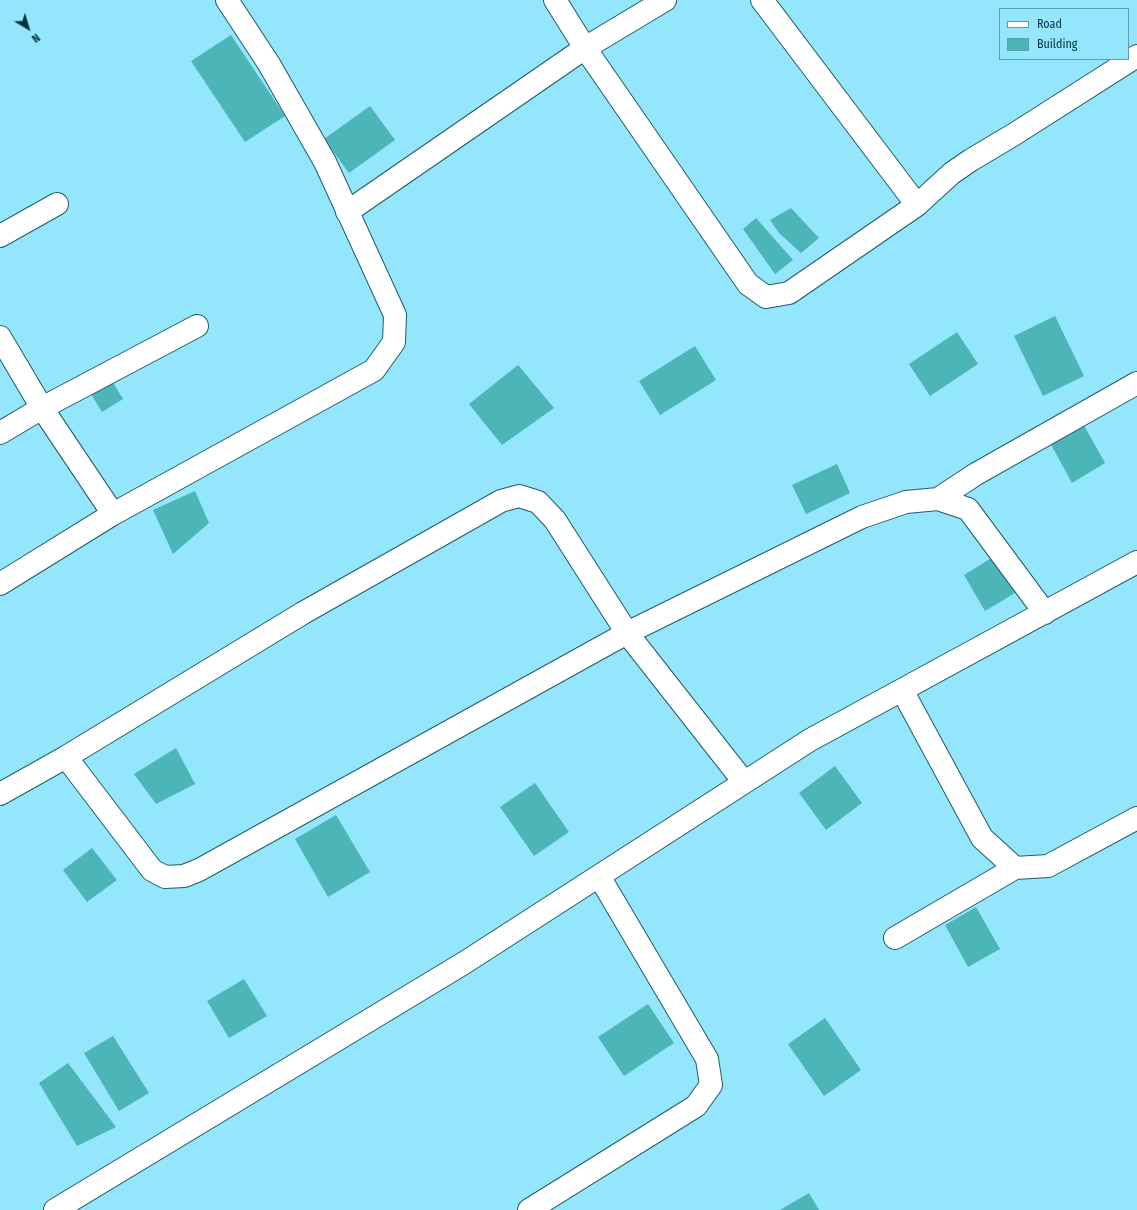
<!DOCTYPE html>
<style>
body{margin:0}
#map{position:relative;width:1137px;height:1210px;overflow:hidden;background:#94e6fc;font-family:"Fira Sans Condensed",sans-serif}
canvas{display:block}
.legend{position:absolute;left:999px;top:8px;width:130px;height:52px;box-sizing:border-box;background:#94e6fc;border:1px solid #599fb0;margin:0;padding:5px 7px;list-style:none;font-size:12px;color:#00343f}
.legend li{display:flex;align-items:center;gap:8px;height:20px}
.legend b{width:20px;border:1px solid #599fb0}
.north{position:absolute;left:8px;top:8px;width:40px;height:40px;-webkit-text-stroke:3px #94e6fc;paint-order:stroke;rotate:142deg;font-size:11px;font-weight:700;line-height:16px;text-align:center;color:#00343f}
.north::after{content:'';display:block;margin:auto;width:14px;height:18px;background:#00343f;clip-path:polygon(50% 0,100% 100%,50% 72%,0 100%)}
</style>
<div id="map">
<canvas width="1137" height="1210"></canvas>
<ul class="legend">
<li><b style="height:5px;background:#fff"></b>Road</li>
<li><b style="height:11px;background:#4cb5b7"></b>Building</li>
</ul>
<div class="north">N</div>
</div>
<script>
const ctx = document.querySelector('canvas').getContext('2d');
ctx.lineJoin = 'round';
function fillPath(path, color) {
  ctx.fillStyle = color;
  ctx.fill(path, 'evenodd');
}
function strokePath(path, color, width, dash) {
  ctx.strokeStyle = color;
  ctx.lineWidth = width;
  ctx.lineCap = dash ? 'butt' : 'round';
  ctx.setLineDash(dash || []);
  ctx.stroke(path);
}
const building = new Path2D(`
 M231 35 285 116 245 142 191 61Z
 M370 106 395 140 349 173 324 139Z
 M791 208 819 238 801 253 779 233 770 220Z
 M756 218 793 260 775 274 743 229Z
 M1055 316 1084 376 1043 396 1014 336Z
 M957 332 978 364 930 396 909 364Z
 M695 346 716 380 660 415 639 381Z
 M518 365 554 408 502 445 469 404Z
 M112 381 123 399 102 412 91 394Z
 M1081 420 1105 463 1072 483 1048 439Z
 M837 464 850 493 806 514 792 485Z
 M195 491 209 523 173 554 153 510Z
 M993 557 1015 593 985 611 964 575Z
 M176 748 195 784 156 804 134 774Z
 M835 766 862 803 826 830 799 793Z
 M535 783 569 832 534 856 500 807Z
 M336 815 370 872 328 897 295 839Z
 M92 848 117 880 87 902 63 870Z
 M976 907 1000 949 968 967 945 925Z
 M244 979 267 1016 229 1038 207 1001Z
 M648 1004 674 1043 624 1076 598 1037Z
 M825 1018 861 1070 824 1096 788 1044Z
 M113 1036 149 1093 119 1111 84 1053Z
 M68 1063 116 1127 77 1146 39 1083Z
 M809 1193 819 1210H780Z`);
const minor = new Path2D(`
 M555 0 585 48 748 284 766 297 789 293 917 205 762 0
 M917 205 952 173 971 160 1013 135 1137 56
 M347 212 585 48 665 0
 M0 236 57 204
 M0 337 42 408 113 514
 M0 433 42 408 197 326
 M938 499 976 474 1137 383
 M0 584 113 514 374 370 394 342 395 315 325 162 269 64 227 0
 M902 690 982 838 1015 868 1048 866 1137 818
 M66 757 152 870 165 877 184 876 199 870 627 633 862 517 906 502 938 499 968 509 1045 613
 M0 794 66 757 303 613 501 501 519 496 538 502 555 520 627 633 744 782
 M895 938 1015 868
 M55 1210 464 963 810 740 1137 562
 M529 1210 696 1106 711 1085 707 1059 599 876`);
fillPath(building, '#4cb5b7');
strokePath(minor, '#205b69', 24);
strokePath(minor, '#fff', 22);
</script>
